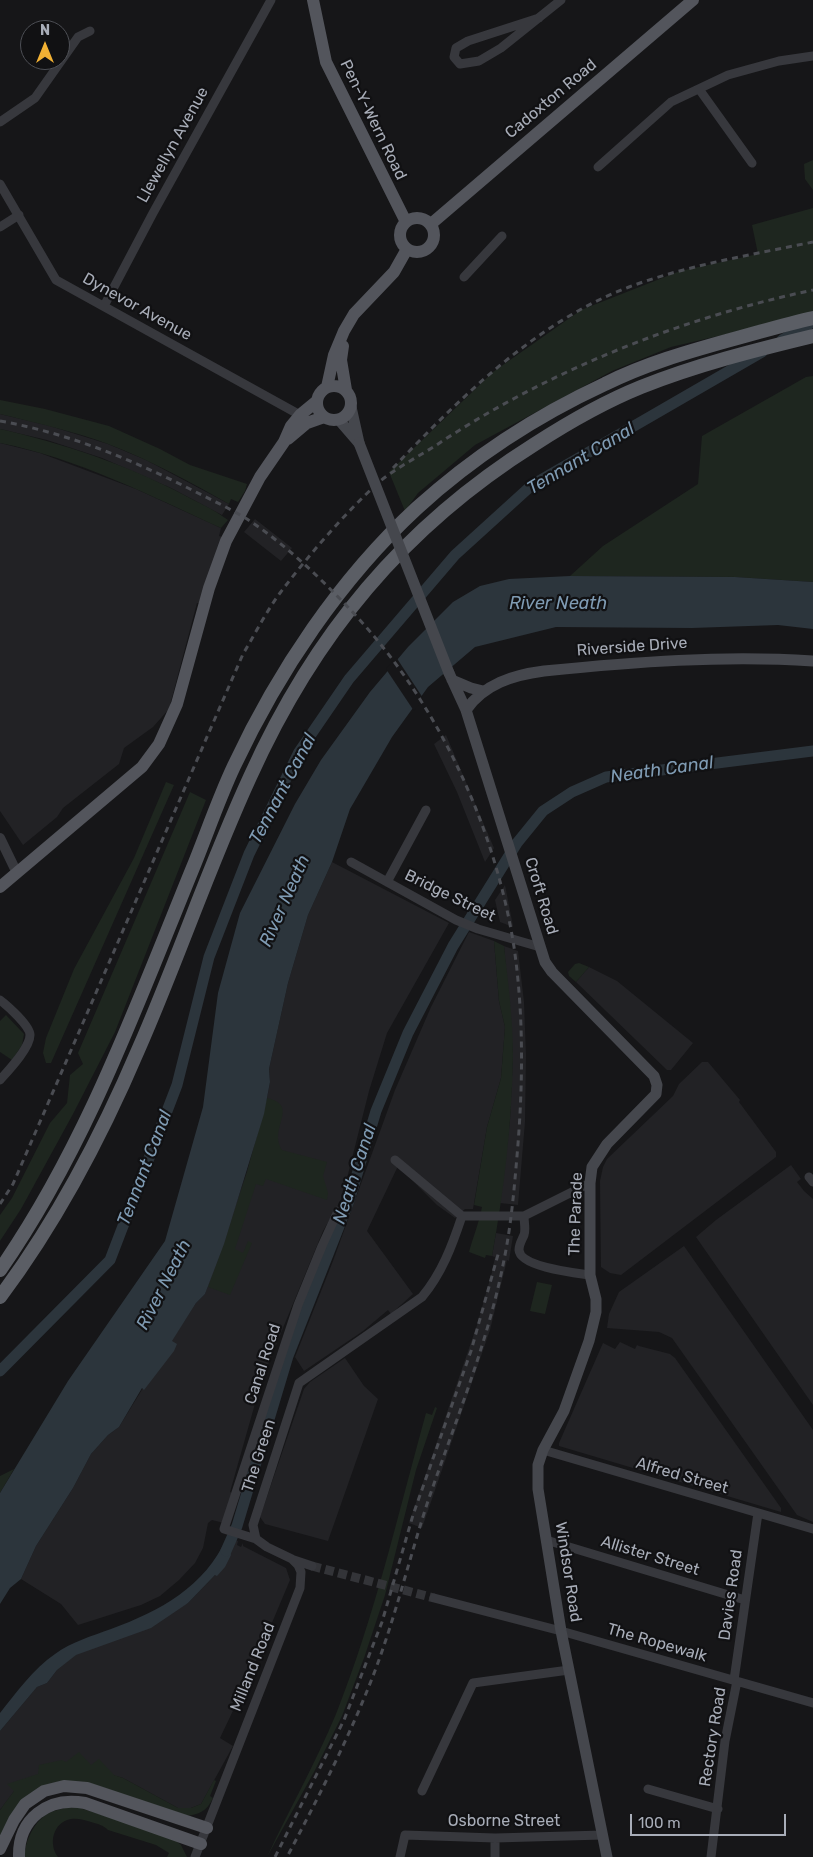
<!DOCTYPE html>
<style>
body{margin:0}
#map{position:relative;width:813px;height:1857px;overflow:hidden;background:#161618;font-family:Rubik,sans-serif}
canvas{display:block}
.north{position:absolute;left:20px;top:20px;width:50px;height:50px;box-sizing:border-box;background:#111113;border:1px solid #4d4f55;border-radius:50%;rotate:0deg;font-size:14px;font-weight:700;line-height:20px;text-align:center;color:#a8adb8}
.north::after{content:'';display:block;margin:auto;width:18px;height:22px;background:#f2b134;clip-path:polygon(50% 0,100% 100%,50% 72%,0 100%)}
.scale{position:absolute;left:630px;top:1814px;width:156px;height:22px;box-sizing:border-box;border:2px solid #a8adb8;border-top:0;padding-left:6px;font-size:15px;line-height:18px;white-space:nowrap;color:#a8adb8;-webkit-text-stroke:4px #111113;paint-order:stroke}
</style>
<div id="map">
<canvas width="813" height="1857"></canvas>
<div class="north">N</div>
<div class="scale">100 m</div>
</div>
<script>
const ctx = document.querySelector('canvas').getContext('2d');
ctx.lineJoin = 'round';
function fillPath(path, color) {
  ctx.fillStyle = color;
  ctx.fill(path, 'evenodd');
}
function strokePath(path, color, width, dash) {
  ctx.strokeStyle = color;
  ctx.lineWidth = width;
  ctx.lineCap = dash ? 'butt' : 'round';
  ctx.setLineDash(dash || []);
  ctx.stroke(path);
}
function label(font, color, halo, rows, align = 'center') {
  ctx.font = font + ' Rubik,sans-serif';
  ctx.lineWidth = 4.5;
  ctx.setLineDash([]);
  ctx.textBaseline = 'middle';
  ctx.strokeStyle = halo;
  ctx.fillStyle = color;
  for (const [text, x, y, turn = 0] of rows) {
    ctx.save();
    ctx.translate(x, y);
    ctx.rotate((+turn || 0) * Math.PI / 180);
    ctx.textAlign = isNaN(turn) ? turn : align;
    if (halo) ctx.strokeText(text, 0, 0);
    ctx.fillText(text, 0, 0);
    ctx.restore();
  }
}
const built = new Path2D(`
 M0 414 50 426 108 444 146 460 229 504 222 515 171 488 102 458 47 440 0 429Z
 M0 443 40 453 136 489 221 528 219 536 222 537 200 603H197L169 709 153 727 124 748 119 764 63 808 57 817 23 845 0 811Z
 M255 519 292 548 281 561 244 532Z
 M446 735 494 848 485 862 457 792 434 744Z
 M332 862 449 923 387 1033 369 1091 342 1198 323 1231 262 1379 230 1492 232 1493 224 1523 212 1520 208 1523 203 1548 195 1563 179 1580 160 1596 141 1605 78 1625 61 1604 21 1579 36 1546 73 1488 91 1454 108 1435 119 1427 143 1388 144 1389 171 1341 196 1303 205 1294 247 1172 264 1114 270 1082 269 1069 288 983 308 915Z
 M505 885 513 926V927L500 922 495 900Z
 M469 932 494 941 499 1001 505 1027 501 1078 487 1127 473 1209H465L455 1218 437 1205 398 1166 367 1231 413 1294 391 1314 388 1310 363 1331 304 1371 295 1357 333 1261 395 1090 431 1007Z
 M504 946 518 951 524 1002 526 1055 525 1122 518 1205 500 1203 510 1120 513 1054Z
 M589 967 617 981 693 1043 671 1070H667L576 982Z
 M702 1062H708L740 1100 739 1102 776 1152V1157L621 1275 610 1273 601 1267 600 1181 603 1167 607 1159 673 1096 679 1084Z
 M791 1165 801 1179 797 1182 804 1191 813 1199V1405L696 1237 716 1220Z
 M496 1233 513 1236 509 1261 507 1260 490 1330 422 1528 409 1523 477 1325 492 1272 495 1257 492 1256Z
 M684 1246 813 1430V1522L797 1515 672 1338 659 1332 607 1328 609 1314 619 1292Z
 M620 1342 635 1349 637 1345 639 1346 670 1354 675 1358 781 1508V1512L559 1446V1443L603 1343 615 1349Z
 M345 1358 364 1386 378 1399 328 1541 265 1524 260 1517 304 1389 310 1382Z
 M235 1540 238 1541 237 1545 241 1547 243 1543V1546L286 1568 290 1580 250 1675 220 1738 233 1746 201 1804 191 1808H178L123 1778 69 1763 18 1786 0 1810V1731L37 1687 47 1683 57 1670 75 1655 188 1603 215 1575Z`);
const green = new Path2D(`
 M813 160V190L805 179 804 164Z
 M813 208V314L671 347 612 371 475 445 418 493 405 511 389 472 493 372 581 310 680 271 758 254 752 225Z
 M813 376V582L735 577 570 576 603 546 698 484 702 436 806 377Z
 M0 400 45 409 109 426 160 449 190 465 247 484 245 491 238 502 231 499 229 504C190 482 150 460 108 444 73 431 36 423 0 414Z
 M0 429C64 444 126 464 184 495 199 503 215 510 228 520L221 528C151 496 77 458 0 443Z
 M166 782 174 785 51 1063H46L43 1053 46 1038 74 969 134 858Z
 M190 792 206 800 115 1032 73 1114 21 1209 0 1241V1215L12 1198 50 1123 67 1103 70 1075 83 1064 78 1053Z
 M494 941 504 946C508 982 513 1019 513 1056 512 1123 504 1191 492 1256L486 1255 485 1258 469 1252C473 1237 479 1223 482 1207L474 1205 487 1127 501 1078 505 1027 499 1001Z
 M579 963 589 967 576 982 569 976 568 972 575 964Z
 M6 1015 24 1034 22 1045 12 1060 0 1052V1021Z
 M267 1098C294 1104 278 1120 278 1138 278 1142 280 1147 282 1150L327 1162 323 1176 328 1193 327 1200 266 1179 263 1186 256 1184 235 1249 243 1253 248 1241 252 1243 230 1295 208 1287 224 1243 247 1172Z
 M537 1282 552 1285 545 1314 530 1311Z
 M435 1407 437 1408 416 1470 385 1595 364 1658 342 1716 314 1772 267 1857C289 1810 316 1762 336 1714 375 1616 398 1514 426 1413L432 1415Z
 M14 1469 0 1493V1476Z
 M79 1752 91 1765 99 1759 114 1775 123 1778 178 1808H191L201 1804 214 1780 216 1781 210 1796 213 1798C207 1811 199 1815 185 1816L84 1782 60 1781 43 1786 0 1838V1810L14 1791 7 1784 38 1774 39 1765 62 1760 66 1762Z
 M69 1807 80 1808 172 1837 181 1845 187 1857H167L169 1853 156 1845 108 1830C103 1825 98 1824 91 1822 84 1820 78 1818 71 1819 53 1822 48 1844 58 1857H25C24 1842 35 1820 49 1813 55 1810 62 1809 69 1807Z`);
const water = new Path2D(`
 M570 576 735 577 813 582V629L778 625 692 628 556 627 475 647 428 687 392 737 350 809 332 862 308 915 288 983 269 1069 270 1082 264 1114 224 1244 205 1294 196 1303 172 1341 177 1344 174 1351 144 1390 142 1388 119 1427 108 1435 91 1454 73 1488 36 1546 21 1579 10 1588 0 1604V1493L68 1381 165 1241 203 1107 218 993 240 913 295 804 321 760 370 692 408 647 453 602 480 586 509 579Z
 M227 1537 235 1540 230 1551 231 1555 225 1567 217 1576 215 1575 188 1603 151 1628 76 1655 57 1670 47 1683 37 1687 0 1731V1713C16 1693 33 1669 55 1654 71 1642 92 1636 111 1629 160 1611 205 1587 227 1537Z`);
const pier = new Path2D(`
 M396 657 423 698 414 711 386 669Z`);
const canal = new Path2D(`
 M782 340 813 322
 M0 1371 110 1260 177 1085 209 957 249 854 299 752 349 679 455 555 532 485 762 352
 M226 1551 237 1526 288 1356 349 1201 376 1111 408 1033 453 946 517 843 543 811 572 792 606 777 813 751`);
const minorTunnel = new Path2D(`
 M312 1566 434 1598`);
const minor = new Path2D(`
 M539 18 468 41 456 48 454 57 460 64 479 61 501 48 561 0
 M699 89 752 163
 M0 122 35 98 78 37 90 31
 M598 167 671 102 728 75 779 61 813 56
 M0 184 56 280 300 415
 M0 227 19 215
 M464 277 502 236
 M104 306 153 213 271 0
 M351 862 456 920 478 929 540 947
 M387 882 426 810
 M0 1000C8 1006 30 1026 30 1035 30 1048 8 1071 0 1080
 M395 1160 462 1216
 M809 1177 813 1182
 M462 1216H524L590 1183
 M524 1216C524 1222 526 1230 524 1235 522 1240 519 1244 519 1250 520 1267 576 1273 590 1275
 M543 1450 813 1529
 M256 1539 253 1525 299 1383 422 1297C442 1273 452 1246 462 1216
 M546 1540 745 1600
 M294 1560 312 1566
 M434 1598 561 1631 813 1703
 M734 1680 758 1513
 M648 1789 718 1809
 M422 1791 473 1683 569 1670
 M495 1838V1857
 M195 1857 300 1588 301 1572 298 1565 292 1559 267 1547 256 1539 224 1529 298 1305 322 1246 338 1211
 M400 1857 405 1835 495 1838 603 1835
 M711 1857 725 1741 737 1681`);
const tertiary = new Path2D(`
 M0 838 16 871`);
const secondary = new Path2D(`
 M351 407 359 443
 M339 420 358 442
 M449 673 466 710 545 962 552 972 654 1076 657 1085 656 1094 607 1144 592 1167 590 1183V1275L596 1299V1312L589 1341 564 1411 543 1450 538 1465V1489L561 1631 607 1857
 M452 680 471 688 483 691
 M466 710C484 684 513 675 544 671 634 662 723 655 813 661`);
const primary = new Path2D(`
 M313 0 326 62 406 222
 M400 235a17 17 0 1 1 34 0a17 17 0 1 1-34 0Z
 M431 224 693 0
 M343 346 341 360 346 390
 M317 403a17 17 0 1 1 34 0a17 17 0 1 1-34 0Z
 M327 387 334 355 344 331 354 314 394 272 407 249
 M288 439 307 423 324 417
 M0 887 142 767 159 744 177 704 209 588 226 541 260 477 284 442 291 426 300 415 317 401
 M0 1849 14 1820 25 1804 44 1791 64 1786 87 1788 207 1828
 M19 1857C18 1819 48 1796 85 1803L201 1844`);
const trunk = new Path2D(`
 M0 1270C85 1148 136 1007 192 870 206 836 218 800 234 766 278 672 340 579 417 508 472 458 538 415 605 384 645 364 687 352 730 340 757 333 785 324 813 318
 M0 1297C57 1221 102 1135 139 1048 178 959 209 866 250 777 314 635 403 527 535 444 569 422 604 402 641 387 696 365 755 350 813 336`);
const rail = new Path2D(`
 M0 421C67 433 128 458 188 488 209 499 230 508 250 521 284 544 314 572 342 601 433 693 494 820 514 947 524 1016 523 1087 517 1156 514 1191 511 1226 504 1260 488 1343 455 1422 428 1501 409 1559 395 1619 373 1676 349 1738 318 1798 287 1857
 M393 468C460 398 536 322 629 287 688 265 751 255 813 242
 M0 1204 13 1184 243 654C255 634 266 612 280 593 308 556 344 514 378 483 394 469 416 458 435 446 547 371 681 318 813 290
 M275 1857 344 1720 382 1622 413 1515 471 1351 499 1251`);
const secondaryBridge = new Path2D(`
 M359 443 449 673`);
const streetNames = [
 ["Cadoxton Road",551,99,-40],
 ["Pen-Y-Wern Road",373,120,64],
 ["Llewellyn Avenue",173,145,-61],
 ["Dynevor Avenue",137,307,29],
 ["Riverside Drive",632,647,-4],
 ["Bridge Street",450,896,26],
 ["Croft Road",541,896,73],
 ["The Parade",576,1214,-88],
 ["Canal Road",263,1364,-72],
 ["The Green",259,1456,-72],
 ["Alfred Street",682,1476,16],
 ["Allister Street",650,1556,17],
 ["Windsor Road",568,1572,81],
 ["Davies Road",731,1595,-82],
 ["The Ropewalk",657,1643,16],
 ["Milland Road",253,1667,-68],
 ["Rectory Road",713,1737,-81],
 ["Osborne Street",504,1821]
];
const waterNames = [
 ["Tennant Canal",581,459,-31],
 ["River Neath",558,604],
 ["Neath Canal",662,770,-8],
 ["Tennant Canal",283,789,-62],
 ["River Neath",285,901,-66],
 ["Tennant Canal",145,1168,-69],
 ["Neath Canal",355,1174,-72],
 ["River Neath",164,1285,-63]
];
fillPath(built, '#222225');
fillPath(green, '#1e261f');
fillPath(water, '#2c353c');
fillPath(pier, '#161618');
strokePath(canal, '#2c353c', 11);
strokePath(minorTunnel, '#333438', 9, [9, 4.5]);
strokePath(minor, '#37383d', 9);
strokePath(tertiary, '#37383d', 10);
strokePath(secondary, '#45474d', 11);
strokePath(primary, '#53555c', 12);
strokePath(trunk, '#5b5e65', 14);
strokePath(rail, '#4a4c52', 3, [6, 5]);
strokePath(secondaryBridge, '#45474d', 11);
label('16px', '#a8adb8', '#111113', streetNames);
label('italic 18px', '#7f9bb3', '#111113', waterNames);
</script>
